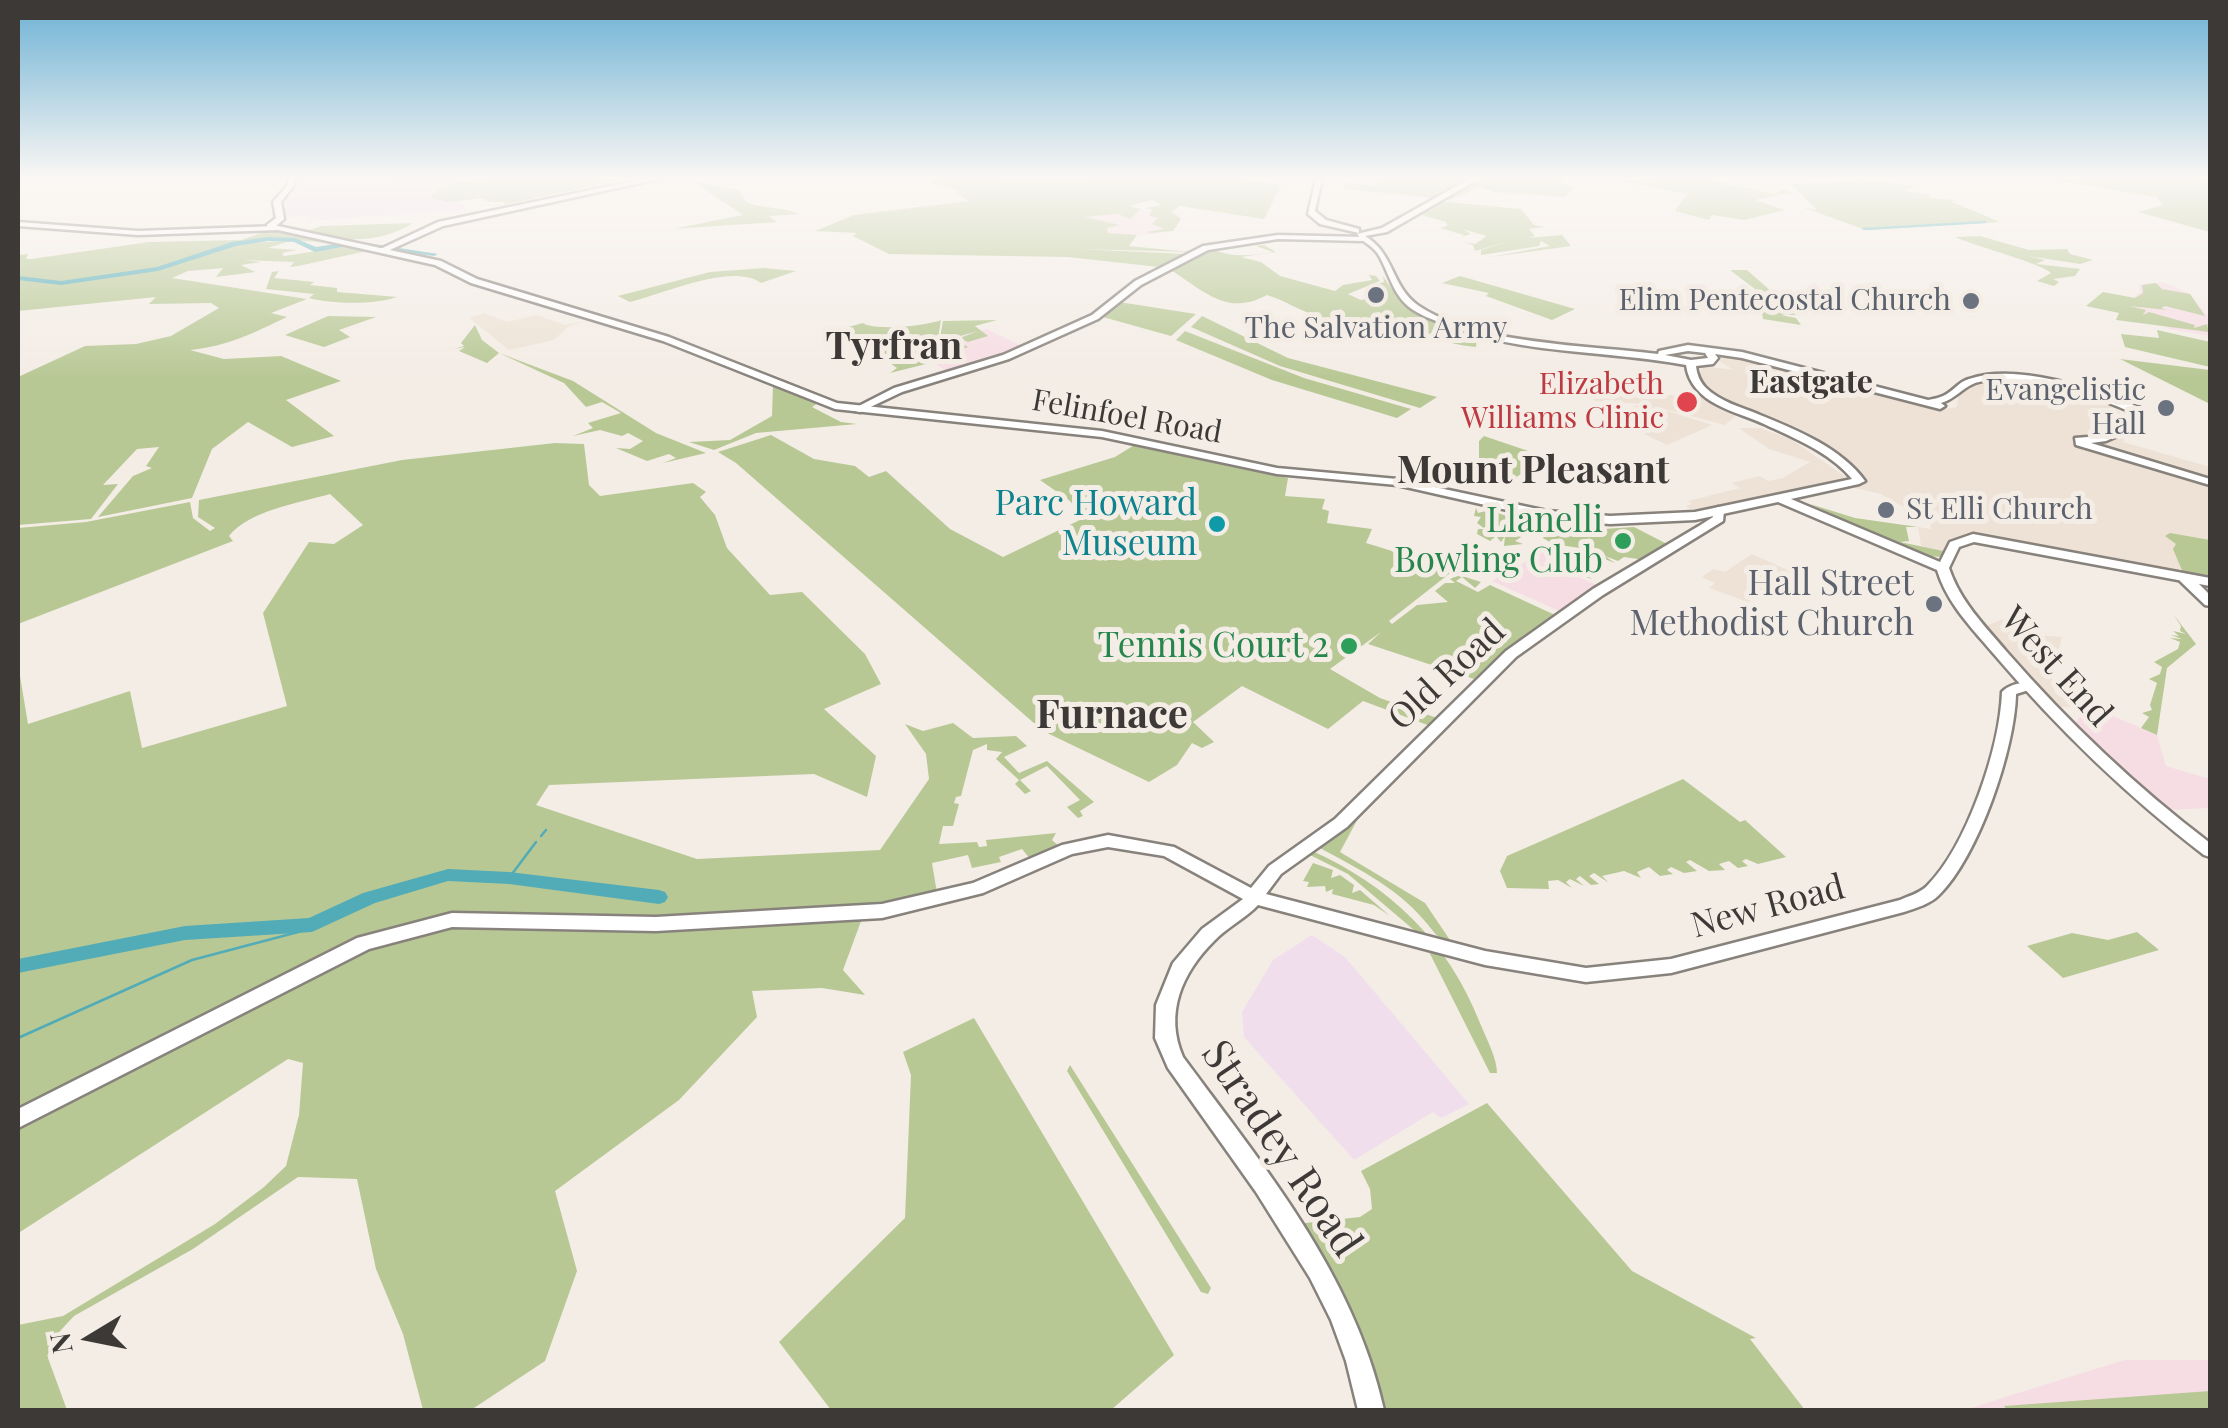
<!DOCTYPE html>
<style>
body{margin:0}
#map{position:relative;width:2228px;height:1428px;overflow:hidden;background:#f4ede6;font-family:"Playfair Display",serif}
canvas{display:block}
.frame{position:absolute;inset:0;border:20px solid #3c3937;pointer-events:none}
.north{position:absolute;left:40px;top:1288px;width:100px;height:100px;-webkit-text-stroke:8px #f4ede6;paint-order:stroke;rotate:260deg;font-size:28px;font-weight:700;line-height:40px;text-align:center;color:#3c3937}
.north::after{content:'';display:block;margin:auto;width:35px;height:45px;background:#3c3937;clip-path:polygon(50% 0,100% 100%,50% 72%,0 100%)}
</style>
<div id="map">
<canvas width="2228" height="1428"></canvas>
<div class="frame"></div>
<div class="north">N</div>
</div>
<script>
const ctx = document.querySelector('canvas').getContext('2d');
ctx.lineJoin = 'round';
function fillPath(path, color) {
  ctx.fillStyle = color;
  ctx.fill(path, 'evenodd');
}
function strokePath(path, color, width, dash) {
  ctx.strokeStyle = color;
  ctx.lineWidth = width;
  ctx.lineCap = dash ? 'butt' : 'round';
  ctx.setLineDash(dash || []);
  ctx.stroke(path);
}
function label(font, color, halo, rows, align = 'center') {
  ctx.font = font + ' "Playfair Display",serif';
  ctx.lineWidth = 10;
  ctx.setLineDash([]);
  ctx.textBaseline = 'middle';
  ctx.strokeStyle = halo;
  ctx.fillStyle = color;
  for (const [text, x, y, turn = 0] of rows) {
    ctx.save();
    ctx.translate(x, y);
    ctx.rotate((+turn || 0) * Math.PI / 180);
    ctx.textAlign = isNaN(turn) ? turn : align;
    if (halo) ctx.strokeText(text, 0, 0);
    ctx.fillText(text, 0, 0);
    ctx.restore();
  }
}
const built = new Path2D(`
 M484 313 507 322 537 315 565 325 587 321 569 326 554 340 509 350 469 318Z
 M1728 355 1946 409 1957 407 1959 391 1974 384 2012 379 2113 405 2130 422 2118 434 2125 436 2123 442 2210 467V580L1963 538 1945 552 1921 546 1918 527 1931 529 1930 522 1881 494 1855 488 1859 483 1839 460 1729 404 1698 381 1702 366 1734 370 1717 360Z
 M1589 377 1626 378 1629 391 1680 396H1685L1686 388H1696L1738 414 1725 425 1649 405 1712 425 1667 445 1644 434 1656 427 1613 411 1645 404 1594 401Z
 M1739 428H1760L1792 440 1846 477 1828 486 1698 514 1686 506 1692 504 1688 501 1740 488 1732 483 1760 476 1768 481 1783 478 1810 462 1833 469 1769 449Z
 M1752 554 1792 572 1748 602 1709 588 1715 583 1702 577 1713 569 1725 572Z
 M2016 614 2036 627 2031 630 2035 635 2062 637 2052 676 2055 693 2064 699H2090L2098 707H2056L1986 626Z`);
const industrial = new Path2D(`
 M295 179 470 178 441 187 469 210 308 221 309 216 285 218 286 199 297 195 290 193Z
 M1312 935 1345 957 1469 1104 1441 1118 1433 1112 1354 1160 1244 1037 1242 1012 1273 960Z`);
const education = new Path2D(`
 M1095 204 1179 214 1181 219 1173 231 1140 236 1108 233 1106 228 1088 225 1079 215Z
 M2163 282 2190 294 2208 316 2210 336 2169 329 2165 326 2176 327 2123 305 2140 292 2139 285Z
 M986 329 1024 347 948 372 937 365 942 341Z
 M1542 542 1576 550 1556 567 1599 586 1559 611 1492 581 1535 556Z
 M2080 716H2113L2157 735 2166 766 2210 779V808L2165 810 2075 724Z
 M2124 1360H2210V1410H1964Z`);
const green = new Path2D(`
 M608 178 630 183 614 181 503 205 505 202H488L483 198 449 202 431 198C443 169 569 179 608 178Z
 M1226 178 1281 185 1264 219 1180 206 1171 212 1181 219 1173 231 1150 233 1146 232 1164 229 1152 224 1158 218 1149 216 1152 210 1145 208 1161 205 1153 200 1129 206 1141 209 1130 219 1119 215 1124 213 1085 217 1120 225 1107 228 1108 233 1137 235 1129 246 1190 252 1080 249 1185 254 1159 267 1068 257 889 254 853 236 857 233 815 231 854 215 969 201 954 192 960 191 931 183 933 179Z
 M1844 178 1914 186 1906 191 1930 195 1929 198 1957 200 1950 201 2000 222 1866 230 1802 207 1817 210 1791 184 1857 182Z
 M1377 179H1473L1434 198 1344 189V183L1377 186Z
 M1481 179H1563L1562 185 1575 187 1565 197 1494 192 1479 187 1451 200 1438 199Z
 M1613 179 1706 178 1727 183 1721 187 1731 185 1776 194 1782 189 1767 188 1790 191 1773 179 1798 198 1788 193 1755 200 1785 210 1744 220 1712 215 1709 220 1675 211 1687 194Z
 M2047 179H2202L2210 182V232L2138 212 2163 205 2156 197Z
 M692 181 740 190 746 202C762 209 781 206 799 214L769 216 777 222 673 229 743 215Z
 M1438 201 1521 209 1534 225 1545 227 1529 229 1535 236 1528 238 1562 235 1571 246 1491 257 1550 246 1541 241 1539 246 1481 255V250L1509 241 1475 251 1473 245 1463 242 1475 244 1487 236 1462 229 1471 234 1461 237 1464 235 1440 228 1447 226 1446 222 1415 213Z
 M413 223C380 244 342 242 305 232L321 226Z
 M273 229 331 243 267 238 243 243 290 241 268 248 297 250 282 253 284 256 343 247 367 251 298 266 290 267 294 262 243 260 261 262 241 265 255 272 216 277 223 268 188 271 172 278 307 299 271 313 287 317C253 333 229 346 190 350L224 359 281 356 341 381 286 400 334 436 292 447 248 422 212 449 192 498 98 517 133 476 152 468 146 466 159 447 137 449 103 485 118 484 91 519 18 525V377L85 346 136 344 171 336 219 308 211 303 149 304 156 297 18 311V255L28 254 26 259H31L149 242 241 240Z
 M1980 236 2029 250 2067 249 2070 254 2093 260 2080 264 2028 256 2045 260 2036 264 2080 269 2075 276 2053 279 2059 282 2054 286 2037 281 2051 273C2040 263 1978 247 1955 237Z
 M1264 245 1276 252 1241 257 1261 262 1280 276 1335 291 1343 285 1372 280 1369 275 1376 276 1380 281 1348 294 1361 300 1386 295 1378 284 1384 282 1383 276C1406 315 1446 322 1488 336L1477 338 1476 347C1459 346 1435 339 1417 332 1408 328 1406 322 1398 320 1371 315 1358 323 1332 319 1306 316 1290 302 1267 295 1226 317 1205 291 1169 269L1209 248C1234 259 1253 255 1273 252L1256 246Z
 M764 268 796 271 761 283C732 262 661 295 630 302L618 296 710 272Z
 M1730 270H1747L1798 315H1781L1796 318 1801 325 1763 319 1760 302 1768 300 1754 295 1760 293Z
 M279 271 274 278 314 282 310 285 337 288V292L397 297C378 304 336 305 309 298L314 294 266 289 272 272Z
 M1460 276 1575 309 1552 320 1486 296 1489 293 1442 283Z
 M2156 283 2162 289 2190 294 2205 316 2165 306 2161 308 2167 310 2129 306 2146 310 2143 315 2149 312 2195 325 2194 328 2207 324 2209 332 2116 320 2119 313 2086 306 2103 292 2135 298 2143 293 2142 285Z
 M1119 302 1196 314 1171 336 1103 317Z
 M328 316 376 317 339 330 350 337 324 347 285 335Z
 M1202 316 1288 358 1437 397 1420 408 1280 366 1191 327Z
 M941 320 934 362 890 373 897 368 841 329 863 323C874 331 926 326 941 320Z
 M997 320 975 326 988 336 968 342 960 338 978 331 953 338 968 347 936 361 943 321Z
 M475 325 482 340 499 353 573 381 656 433 706 453 663 463 676 458 669 454 647 461 616 448 630 449 643 441 628 433 622 436 600 430 573 436 593 428 588 423 621 413 602 402 586 407 564 383 499 353 487 363 459 351 465 347 454 349 464 346 461 343Z
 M2157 330 2210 342V367L2125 347 2121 334 2159 338Z
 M1185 331 1304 378 1411 409 1397 418 1272 380 1176 340Z
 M2120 359 2210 370V404Z
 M773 385 818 403 812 407 841 422 857 424 756 433 714 450 689 442 730 440 772 416Z
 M771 435 814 459 855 466 869 477 886 471 950 529 1003 557 1084 518 1070 501 1040 480 1115 457 1136 444 1288 478 1285 496 1325 499 1322 509 1329 511 1327 523 1372 529 1366 543 1454 570 1389 621 1392 624 1417 605 1448 602 1435 591 1445 583H1455L1450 579 1459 575 1481 582 1475 588 1462 577 1456 581 1478 592 1490 585 1555 615 1474 679 1368 644 1381 632 1330 669 1380 698 1437 718 1430 726 1363 701 1328 729 1242 686 1193 722 1214 742 1202 748 1192 743 1177 765 1149 782 1043 731 736 463 718 452Z
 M1484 436 1546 457 1505 485 1490 480 1489 466 1479 463V441Z
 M555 443 584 444 589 485 600 496 693 483 706 492 700 497 715 515 727 548 770 595 802 592 865 654 881 684 824 709 876 756 867 797 814 774 549 785 536 805 697 859 880 850 929 779 926 754 905 724 923 731 953 723 973 738 1016 736 1027 746 1004 757 1019 773 1047 761 1094 802 1080 811 1083 816 1078 818 1067 807 1080 800 1047 766 1020 780 1031 791 1025 794 1015 784 1019 780 996 759 1002 752 987 750V744L973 750 961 796 956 797 954 803 959 804 953 826H943L939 844 977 842 979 847 987 846 986 840 1056 833 1052 840 1060 847 1031 860 1022 849 999 857 1001 862 972 868 968 855 932 863 937 893 867 905 843 970 865 995 822 988 752 991 757 1017 679 1100 555 1191 577 1271 545 1361 471 1410H423L403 1334 376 1269 357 1179 298 1177 193 1249 74 1316 49 1343 48 1358 67 1410H18V1325L63 1316 215 1224 264 1187 286 1166 299 1115 303 1063 288 1059 20 1232 18 1250V1119L364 943 443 921H419L370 936 18 1113V664L28 724 130 691 142 748 287 706 263 613 309 542 334 544 363 525 330 494C299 503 250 510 229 536L233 541 18 624V528L86 522 190 502 193 518 210 531 215 528 198 517 199 500 402 460Z
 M1810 504 1855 518 1918 527H1906L1909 541 1900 542 1948 552 1942 557 1924 556Z
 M1476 508 1478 513 1489 510 1524 522 1519 532 1526 534 1515 541 1523 544 1504 546 1505 536 1501 542 1496 536 1490 541 1477 534 1478 529H1485L1477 523 1481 517 1474 516Z
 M1564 519 1593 528 1598 524 1603 529 1634 527 1671 546 1645 560 1624 557 1618 561 1605 556 1615 563 1602 558 1596 563 1608 568 1594 563 1589 567 1599 573 1587 568 1581 572 1592 579 1560 569 1570 568 1571 561 1577 563 1593 550 1553 544 1543 538 1549 522Z
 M2170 533 2210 540V579L2184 575 2173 549 2176 544 2165 536Z
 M2173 614 2196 644 2167 668 2157 735 2141 728 2149 717 2142 713 2152 710 2150 705 2157 683 2149 679 2160 674 2162 667 2154 662 2178 649 2180 642 2170 638 2182 639 2171 635 2179 636 2173 631 2186 634 2180 631 2181 626Z
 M1683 779 1740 822 1745 820 1786 857 1758 864 1746 859 1742 861 1748 866 1738 868 1729 861 1719 864 1725 870 1709 871 1690 860 1686 862 1697 871 1684 873 1671 867 1667 870 1673 874 1660 876 1649 867 1637 872 1641 878 1624 871 1602 876 1609 883 1594 873 1589 876 1599 884 1591 885 1580 876 1576 879 1584 886 1570 879 1566 882 1572 888 1558 880 1548 881 1549 889 1507 888 1500 871 1507 856Z
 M1362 811 1340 852 1425 903 1452 943C1436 939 1434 931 1423 919 1395 886 1353 866 1316 846L1342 831Z
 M1310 850C1389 885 1448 941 1480 1023 1486 1038 1497 1058 1497 1073H1490L1421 936 1348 874 1306 853Z
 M1313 863 1333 870 1331 878 1340 875 1354 885 1352 893 1360 890 1390 916 1374 905 1332 894 1333 889 1326 892 1325 886 1307 887 1309 882 1303 881Z
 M2137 932 2159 950 2063 978 2027 946 2072 933 2108 940Z
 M974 1018 1174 1355 1111 1410H831L779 1342 905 1218 911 1075 903 1052Z
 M1070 1065 1211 1288 1208 1294 1201 1292 1067 1071Z
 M1487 1103 1632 1271 1756 1338 1750 1339 1805 1410H1381C1367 1343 1337 1279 1296 1224L1360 1217 1372 1209 1370 1189 1361 1171Z
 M2210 1391V1410H2007L2004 1406Z`);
const stream = new Path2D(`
 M1446 190 1467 178
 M1864 229 1985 222
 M541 836 546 830
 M509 878 536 842
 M18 1038 192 960 302 931`);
const river = new Path2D(`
 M268 237 295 238 316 247 354 241 438 254 434 256 354 245 315 252 294 242 268 241 236 246 158 271 61 285 18 280V276L61 281 157 267 232 242Z
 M448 869 509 872 659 890 665 892 668 897 665 902 659 904 509 884 448 881 375 903 312 932 185 940 18 973V959L185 926 309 918 363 893Z`);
const secondary = new Path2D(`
 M288 178H294V185L281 202 284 219 273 229H267V225L276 218 273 202 288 185Z
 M648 178H663L443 226 383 253 376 251 438 222Z
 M1316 178H1322L1315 211 1326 220 1359 229V233L1320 224 1308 214Z
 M1278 235 1363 237 1367 239 1363 241 1278 239 1208 250 1141 285 1098 319 1009 359 902 392 860 412 851 410 894 388 1003 355 1092 315 1135 281 1203 246Z
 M1718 507 1724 511 1723 521 1603 595 1516 657 1347 827 1281 874 1266 894 1485 951 1586 968 1671 959 1900 900C1909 896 1920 893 1927 886 1967 846 2000 748 2002 692 2008 685 2023 681 2032 683L2034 686 2032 689 2016 694C2015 749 1978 857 1939 895 1930 904 1916 908 1904 912L1671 973 1586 982 1485 965 1258 905C1245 919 1227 927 1214 941 1182 973 1164 1013 1183 1057 1264 1167 1354 1274 1384 1410H1358L1346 1361 1331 1320 1310 1278 1256 1192 1168 1068 1155 1038 1156 1005 1173 963 1202 929 1243 899 1164 856 1108 847 1072 854 983 893 882 918 656 931 452 927 369 949 18 1128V1109L357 938 452 913 656 917 882 904 973 883 1062 845 1108 835 1174 847 1251 888 1269 866 1335 819 1506 651 1593 589 1699 526 1713 517 1712 511Z
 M2185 574 2190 575 2210 595V606L2205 605 2180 581 2179 578 2180 575Z`);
const primary = new Path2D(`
 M1471 178H1480L1387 232 1365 236C1395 254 1391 287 1419 306 1477 345 1589 345 1658 354L1659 351 1688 345 1742 352 1928 400C1933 399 1939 398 1943 396 1953 392 1958 382 1969 379 2018 362 2096 390 2143 409V413L2137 415 2138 427 2106 441 2091 443 2210 479V485L2076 445 2075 438 2100 436 2129 424 2127 413 2129 411C2092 395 2014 370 1975 383 1962 388 1955 399 1941 403L1945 406 1940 409 1742 358 1715 354 1718 358 1713 364 1696 366C1697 374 1699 380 1705 387 1720 402 1741 407 1760 415 1797 430 1841 448 1865 481L1859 484 1791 499 1940 562 1950 542 1973 534 2210 578V586L1974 542 1959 547 1949 568C1960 601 1984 625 2006 651 2068 722 2135 786 2210 843V857L2204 855C2126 795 2057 728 1993 653 1971 627 1947 603 1937 570L1778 502 1695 520 1610 524 1547 519 1397 485 1277 474 1102 437 835 409 663 341 471 283 435 265 278 230 138 235 18 226V222L138 231 278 226 441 261 477 279 669 337 837 403 1102 431 1277 468 1397 479 1547 511 1610 516 1695 512 1852 479C1831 453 1794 438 1764 424 1736 411 1691 404 1686 365 1607 350 1520 355 1443 324 1432 319 1419 315 1409 307 1392 293 1389 272 1378 254 1372 245 1362 242 1357 234L1382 228ZM1688 351 1705 353 1708 358 1691 360 1665 355Z`);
const markers = [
 [1376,295,10,"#6b7280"],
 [1971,301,10,"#6b7280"],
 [1687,402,12,"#e0444e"],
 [2166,408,10,"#6b7280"],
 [1886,510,10,"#6b7280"],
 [1217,524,10,"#0f9aa8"],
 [1623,541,10,"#2e9e5b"],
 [1934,604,10,"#6b7280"],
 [1349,646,10,"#2e9e5b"]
];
const farWorshipnames = [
 ["Elim Pentecostal Church",1951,301],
 ["The Salvation Army",1376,329,"center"],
 ["Evangelistic",2146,391],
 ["Hall",2146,425],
 ["St Elli Church",1906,510,"left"]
];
const farHealthnames = [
 ["Elizabeth",1664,385],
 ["Williams Clinic",1664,419]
];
const farStreetnames = [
 ["Felinfoel Road",1127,417,10]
];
const farNeighbourhoodnames = [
 ["Eastgate",1811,383]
];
const cultureNames = [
 ["Parc Howard",1197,504],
 ["Museum",1197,544]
];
const leisureNames = [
 ["Llanelli",1603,521],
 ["Bowling Club",1603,561],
 ["Tennis Court 2",1329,646]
];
const worshipNames = [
 ["Hall Street",1914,584],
 ["Methodist Church",1914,624]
];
const streetNames = [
 ["West End",2056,667,48],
 ["Old Road",1447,675,-43],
 ["New Road",1768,907,-15]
];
const farDistrictnames = [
 ["Tyrfran",894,347],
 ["Mount Pleasant",1533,471]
];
const quarterNames = [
 ["Furnace",1112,716]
];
const nearStreetnames = [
 ["Stradey Road",1281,1149,56]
];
fillPath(built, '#ede2d5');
fillPath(industrial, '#f1deed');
fillPath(education, '#f6dde4');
fillPath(green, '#b8c895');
strokePath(stream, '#52acb7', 2.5);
fillPath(river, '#52acb7');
strokePath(secondary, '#88827c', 5);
strokePath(primary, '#88827c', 5);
fillPath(secondary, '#fff');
fillPath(primary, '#fff');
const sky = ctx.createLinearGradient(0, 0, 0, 378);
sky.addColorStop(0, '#6cb1d4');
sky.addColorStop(0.47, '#faf7f4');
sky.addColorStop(1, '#faf7f400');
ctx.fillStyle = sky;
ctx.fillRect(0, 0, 2228, 378);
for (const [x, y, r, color] of markers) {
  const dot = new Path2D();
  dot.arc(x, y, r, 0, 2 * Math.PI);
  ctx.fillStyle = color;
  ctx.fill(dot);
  strokePath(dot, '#f4ede6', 4);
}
label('30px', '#5b616d', '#f4ede6', farWorshipnames, 'right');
label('30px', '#be3a42', '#f4ede6', farHealthnames, 'right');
label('30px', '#3c3937', '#f4ede6', farStreetnames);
label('bold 32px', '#3c3937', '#f4ede6', farNeighbourhoodnames);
label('35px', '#0d838f', '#f4ede6', cultureNames, 'right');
label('35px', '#27864d', '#f4ede6', leisureNames, 'right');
label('35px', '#5b616d', '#f4ede6', worshipNames, 'right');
label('35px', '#3c3937', '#f4ede6', streetNames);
label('bold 38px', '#3c3937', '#f4ede6', farDistrictnames);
label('bold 40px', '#3c3937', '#f4ede6', quarterNames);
label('42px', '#3c3937', '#f4ede6', nearStreetnames);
</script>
